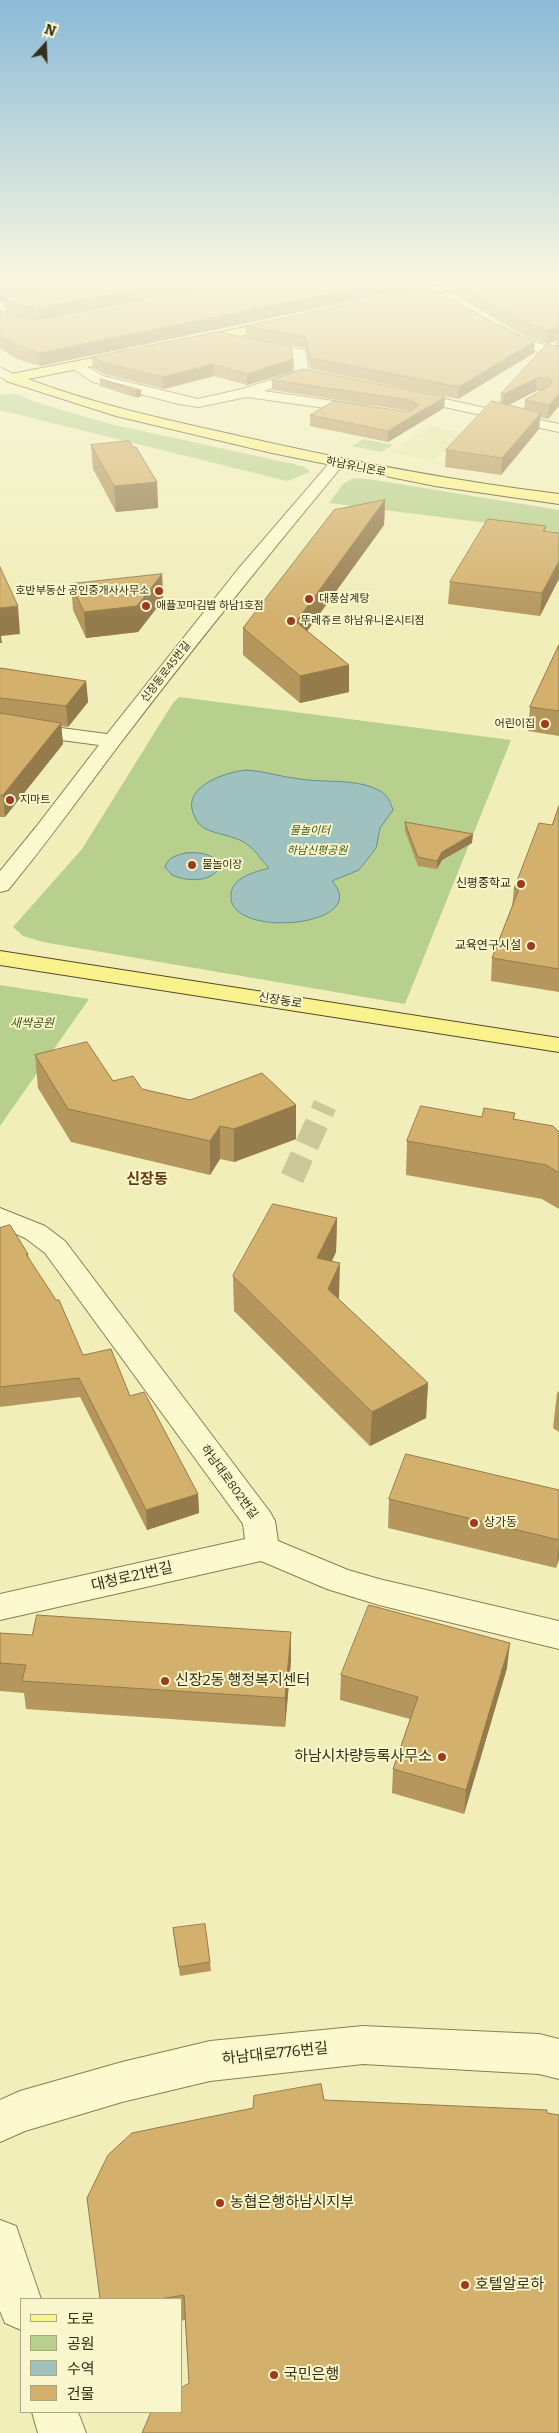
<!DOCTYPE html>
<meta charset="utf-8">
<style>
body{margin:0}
#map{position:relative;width:559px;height:2433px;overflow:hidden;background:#f1eeba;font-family:Bitter,"Noto Sans KR",serif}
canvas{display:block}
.legend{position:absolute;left:20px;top:2298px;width:162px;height:115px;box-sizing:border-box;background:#f8f6ca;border:1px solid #aba684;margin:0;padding:6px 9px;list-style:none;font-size:15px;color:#372f1a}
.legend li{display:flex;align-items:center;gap:10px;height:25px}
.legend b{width:25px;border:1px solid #aba684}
.north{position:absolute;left:20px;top:20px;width:50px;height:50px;-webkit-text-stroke:4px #f8f6ca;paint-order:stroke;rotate:20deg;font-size:14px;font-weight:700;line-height:20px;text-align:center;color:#372f1a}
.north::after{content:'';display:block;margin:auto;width:18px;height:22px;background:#372f1a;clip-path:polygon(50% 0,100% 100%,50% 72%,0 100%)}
</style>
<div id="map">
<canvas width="559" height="2433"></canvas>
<ul class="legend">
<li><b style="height:6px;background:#faf28d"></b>도로</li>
<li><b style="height:14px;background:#b8d08e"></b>공원</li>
<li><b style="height:14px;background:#9fc2c0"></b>수역</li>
<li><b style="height:14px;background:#d3b06c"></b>건물</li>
</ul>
<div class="north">N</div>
</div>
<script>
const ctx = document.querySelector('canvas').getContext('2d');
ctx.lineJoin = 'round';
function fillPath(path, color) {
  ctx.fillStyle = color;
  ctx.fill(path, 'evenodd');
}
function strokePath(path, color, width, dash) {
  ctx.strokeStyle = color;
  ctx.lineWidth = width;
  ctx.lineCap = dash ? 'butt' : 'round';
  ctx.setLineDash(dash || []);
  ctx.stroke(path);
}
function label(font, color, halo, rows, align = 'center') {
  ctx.font = font + ' Bitter,"Noto Sans KR",serif';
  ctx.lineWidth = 4;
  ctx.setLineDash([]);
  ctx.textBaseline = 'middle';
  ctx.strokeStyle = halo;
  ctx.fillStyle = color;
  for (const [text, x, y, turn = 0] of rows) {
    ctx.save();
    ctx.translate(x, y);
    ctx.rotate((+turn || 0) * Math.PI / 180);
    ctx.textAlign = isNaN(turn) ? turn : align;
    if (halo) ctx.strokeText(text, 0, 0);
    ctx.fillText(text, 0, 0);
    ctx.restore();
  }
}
const farmland = new Path2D(`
 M430 426 470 434 430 461 389 452Z`);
const green = new Path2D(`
 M7 394H18L35 402 110 424 289 463 305 467 310 472 287 481 0 410V395Z
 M364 439 393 445 381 452 352 446Z
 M353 478 368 479 559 510V532L329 503 343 484Z
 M179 697 511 740 405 1004 43 942 23 936 13 927 82 849 173 703Z
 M0 985 89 999 0 1126Z`);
const water = new Path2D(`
 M246 770C265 771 281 777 300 779 325 783 357 778 380 791 387 794 391 803 393 810L380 828 376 848 359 870 332 881C374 927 227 940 231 895 232 876 256 872 269 868 259 858 255 848 242 841 228 834 209 834 199 824 196 821 195 817 193 813 183 786 226 772 246 770Z
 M186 853C198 852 211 853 219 863L218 870C207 883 186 881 172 875L165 867C168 857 177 855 186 853Z`);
const minorTunnel = new Path2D(`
 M292 1178 325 1105`);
const minor = new Path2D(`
 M501 326 524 338 559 350V359L514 344 496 333 494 330Z
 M255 340 305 350 309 371 339 377 341 380 334 384 303 378 264 391 368 406 375 410 368 414 247 397 198 407 179 404 93 382 67 365 69 362H79L103 376 198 399 242 389 295 372 293 356 250 347 248 344Z
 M0 367 20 378 13 382 0 377Z
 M408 391 559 424V432L403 398 401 395 403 392Z
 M337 458 342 460 345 463 342 466C266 558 191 650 119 745 82 794 47 843 8 890L0 892V871L36 827 99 745 0 732V720L107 734 239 568 332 460Z
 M0 1208 45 1226 65 1241 270 1512 275 1521 278 1541 348 1570 379 1579 559 1621V1649L379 1605 327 1589 261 1561 0 1620V1594L245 1539 243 1524 45 1253 25 1238 0 1227Z
 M363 2026 539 2034 559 2039V2079L539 2074 363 2064 210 2081 122 2102 25 2131 0 2142V2100L20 2091 122 2062 210 2041Z
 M0 2220 16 2226 41 2299H21V2330L5 2323 0 2311Z
 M32 2412H78L86 2433H38Z`);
const major = new Path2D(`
 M462 280H485L479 284 393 302 387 298 393 294Z
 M283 319 288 320 290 323 288 326 193 346 186 342 193 338Z
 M128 351 135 355 133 358 28 379C96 405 168 420 239 436 345 460 451 481 559 494V504L435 486 272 453 116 416 6 381 4 378 11 374Z
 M0 951 559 1038V1052L0 965Z`);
const wall = new Path2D(`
 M0 280H429V285L40 366 17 359 0 348V310L14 317 20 318 5 311 4 301 0 302Z
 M559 280V406L548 419 540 417 539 429 501 475 445 467 446 450 500 403 501 394 547 344 525 336 454 295 446 293 447 281 466 287ZM556 340 555 346 548 344ZM536 391H541L525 400 524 409 508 405Z
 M246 326 534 353 458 399 311 369 305 348 246 337Z
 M217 332 293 371 247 385 214 376 164 389 104 374 93 368 92 357Z
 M303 369 444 408 388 442 310 426V415L410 411 272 390V380Z
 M100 379 141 390V396L137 398 100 386Z
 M91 445 157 482 158 508 116 512 93 469Z
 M385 500 384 525 307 631 349 665V692L300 703 243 655V628Z
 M546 526 545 532 559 533 540 616 448 604 450 582Z
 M162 574 163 600 138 632 86 638 73 610 71 584Z
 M559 645V736L528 731 530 707Z
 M0 668 86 681 88 702 68 727 61 726 63 744 5 817H0Z
 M559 806V992L491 981 492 958 512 907 514 889 552 825Z
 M405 822 472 843 442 860 437 869 418 866 405 831Z
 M35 1055 113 1081 142 1089 190 1100 296 1105V1139L234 1162 220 1159 210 1175 71 1142 38 1088Z
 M515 1113 514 1119 559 1132V1209L542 1199 406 1175 407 1141 482 1117Z
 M337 1218 336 1252 332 1261 339 1297 338 1299 428 1383 426 1418 370 1446 234 1311 233 1276Z
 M0 1228 28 1254 29 1259 83 1355 130 1396 198 1494 199 1513 147 1530 80 1397 0 1407Z
 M559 1391V1432L553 1428 557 1393Z
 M559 1490V1560L556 1568 388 1528 389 1499Z
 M0 1633 291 1661 285 1727 26 1709 24 1693 0 1691Z
 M507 1668 464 1814 392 1793 393 1769 410 1719 340 1700 341 1675Z
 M173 1928 210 1962 211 1971 180 1976 174 1938Z
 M321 2084 189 2383 185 2320 181 2321V2299H100L253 2108Z`);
const shadedWall = new Path2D(`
 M46 280H109L4 298V301L0 302V289Z
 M187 280H202L203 289 39 321 38 308Z
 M397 280H429V285L40 366 39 353Z
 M559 326V335L556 334V340L548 344 549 331Z
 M535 341 534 353 458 399 459 387Z
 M293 359V371L247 385V374Z
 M213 364 214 376 164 389 163 377Z
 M537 378 536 391 503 408 504 394Z
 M141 390V396L137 398 136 391Z
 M559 394V406L548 419 549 405Z
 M445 397 444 408 388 442V431Z
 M541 413 539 429 501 475 502 458Z
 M157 482 158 508 116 512 114 486Z
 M385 500 384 525 295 648 296 622Z
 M559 561V579L540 616 542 593Z
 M162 574 163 600 138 632 86 638 84 612Z
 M18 606 20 634 1 636 2 643H0V608Z
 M349 665V692L300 703V676Z
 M86 681 88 702 68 727 66 706Z
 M61 723 63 744 5 817 3 795Z
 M473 834 472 843 442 860 437 869V861L442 852Z
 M296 1105V1139L234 1162V1129Z
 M220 1126V1159L210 1175V1141Z
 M337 1218 336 1252 316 1292 317 1258Z
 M340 1263 339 1297 327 1323 328 1289Z
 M428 1383 426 1418 370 1446 372 1412Z
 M198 1494 199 1513 147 1530 146 1510Z
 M559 1546V1555L556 1568Z
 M291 1632V1661L285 1727V1698Z
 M510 1643 507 1668 464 1814 466 1790Z`);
const building = new Path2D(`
 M0 280H46L0 289Z
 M102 280H187L38 308 23 306 4 298Z
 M207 280H397L39 353 16 345 0 336V310L14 317 38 320 207 287 211 282Z
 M448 280 466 287 502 280H559V326L549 331 526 323 455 283 447 281Z
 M423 288 443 294 514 334 535 341 459 387 311 358 305 337 246 326Z
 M217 332 291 346 293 359 247 374 213 364 163 377 103 363 92 357Z
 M547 344 559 347V394L549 405 525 400 550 386 552 381 548 378H537L504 394H501Z
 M303 369 445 397 388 431 310 415 334 401 409 412 418 405 410 400 272 380Z
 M100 379 141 390 136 391Z
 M492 401 541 413 502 458 446 450Z
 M129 441 133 447H136L157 482 114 486 91 445Z
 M385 500 296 622 349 665 300 676 243 628 334 510Z
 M488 519 546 526 543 531 559 533V561L542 593 450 582Z
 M0 567 18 606 0 608Z
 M162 574 137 606 84 612 71 584Z
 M559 645V711L530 707Z
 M0 668 86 681 66 706 0 698Z
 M0 713 61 723 3 795H0Z
 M559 806V969L492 958 519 889H514L539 823 552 825Z
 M405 822 473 834 442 852 437 861 418 857Z
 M87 1042 113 1081 133 1076 142 1089 190 1100 262 1073 296 1105 234 1129 220 1126 210 1141 68 1109 35 1055Z
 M421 1106 482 1117 484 1108 515 1113 513 1119 553 1126 559 1132V1173L546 1165 407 1141Z
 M273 1204 337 1218 317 1258 340 1263 328 1289 428 1383 372 1412 233 1276Z
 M10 1225 28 1254H26L56 1300H59L83 1355 111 1349 130 1396 144 1392 198 1494 146 1510 79 1378 0 1387V1228Z
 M406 1454 559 1490V1540L389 1499Z
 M369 1605 510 1643 466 1790 393 1769 418 1697 341 1675Z
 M37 1615 291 1632 285 1698 22 1681 26 1665 0 1663V1633L32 1635Z
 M205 1924 210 1962 179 1967 173 1928Z
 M321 2084 324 2100 547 2110V2113L559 2115V2433H142L151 2412H181V2388L189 2383 184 2295 160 2299H100L87 2198 108 2155 132 2133 253 2108 254 2096Z`);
const markers = [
 [159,591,5,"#9e3b1e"],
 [309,599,5,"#9e3b1e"],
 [146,606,5,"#9e3b1e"],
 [291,621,5,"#9e3b1e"],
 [545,724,5,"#9e3b1e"],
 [10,800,5,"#9e3b1e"],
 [192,865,5,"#9e3b1e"],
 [521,884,5,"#9e3b1e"],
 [531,946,5,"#9e3b1e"],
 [474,1523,5,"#9e3b1e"],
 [165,1681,5,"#9e3b1e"],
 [442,1757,5,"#9e3b1e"],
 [220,2203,5,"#9e3b1e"],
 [465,2285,5,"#9e3b1e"],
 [274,2375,5,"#9e3b1e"]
];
const farStreetnames = [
 ["하남유니온로",356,467,11],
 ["신장동로45번길",166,672,-52]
];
const farPoinames = [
 ["호반부동산 공인중개사사무소",149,591,"right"],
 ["대풍삼계탕",319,599],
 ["애플꼬마김밥 하남1호점",156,606],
 ["뚜레쥬르 하남유니온시티점",301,621],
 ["어린이집",535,724,"right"],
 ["지마트",20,800],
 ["물놀이장",202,865]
];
const farParknames = [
 ["물놀이터",310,831],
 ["하남신평공원",317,851]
];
const poiNames = [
 ["신평중학교",511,884],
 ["교육연구시설",521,946],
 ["상가동",484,1523,"left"]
];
const streetNames = [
 ["신장동로",280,1001,9],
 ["하남대로802번길",229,1482,54]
];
const parkNames = [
 ["새싹공원",32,1024]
];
const quarterNames = [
 ["신장동",147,1180]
];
const nearStreetnames = [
 ["대청로21번길",132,1577,-13],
 ["하남대로776번길",275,2054,-6]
];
const nearPoinames = [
 ["신장2동 행정복지센터",175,1681],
 ["하남시차량등록사무소",432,1757,"right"],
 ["농협은행하남시지부",230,2203],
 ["호텔알로하",475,2285],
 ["국민은행",284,2375]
];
fillPath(farmland, '#e3e8a7');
fillPath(green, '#b8d08e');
fillPath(water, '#9fc2c0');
strokePath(water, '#668f8f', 1);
strokePath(minorTunnel, '#ccc89a', 24, [24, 12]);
strokePath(minor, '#8a7d53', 2);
strokePath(major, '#564928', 2);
fillPath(minor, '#fcf9ce');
fillPath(major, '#faf28d');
fillPath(wall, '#b5975d');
fillPath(shadedWall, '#947b4c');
fillPath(building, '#d3b06c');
strokePath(building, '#947b4c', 1);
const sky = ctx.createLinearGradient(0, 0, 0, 620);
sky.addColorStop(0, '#8bbad8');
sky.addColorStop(0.45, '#f9f7e0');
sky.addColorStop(1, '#f9f7e000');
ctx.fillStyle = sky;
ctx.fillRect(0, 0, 559, 620);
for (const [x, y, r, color] of markers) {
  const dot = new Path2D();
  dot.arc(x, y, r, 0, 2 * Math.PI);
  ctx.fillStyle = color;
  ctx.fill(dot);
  strokePath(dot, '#f8f6ca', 2);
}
label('11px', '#372f1a', '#f8f6ca', farStreetnames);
label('11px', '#372f1a', '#f8f6ca', farPoinames, 'left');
label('italic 11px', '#3a551e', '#f8f6ca', farParknames);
label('12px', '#372f1a', '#f8f6ca', poiNames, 'right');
label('12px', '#372f1a', '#f8f6ca', streetNames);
label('italic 12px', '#3a551e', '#f8f6ca', parkNames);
label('bold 15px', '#673a15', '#f8f6ca', quarterNames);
label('15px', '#372f1a', '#f8f6ca', nearStreetnames);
label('15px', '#372f1a', '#f8f6ca', nearPoinames, 'left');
</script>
